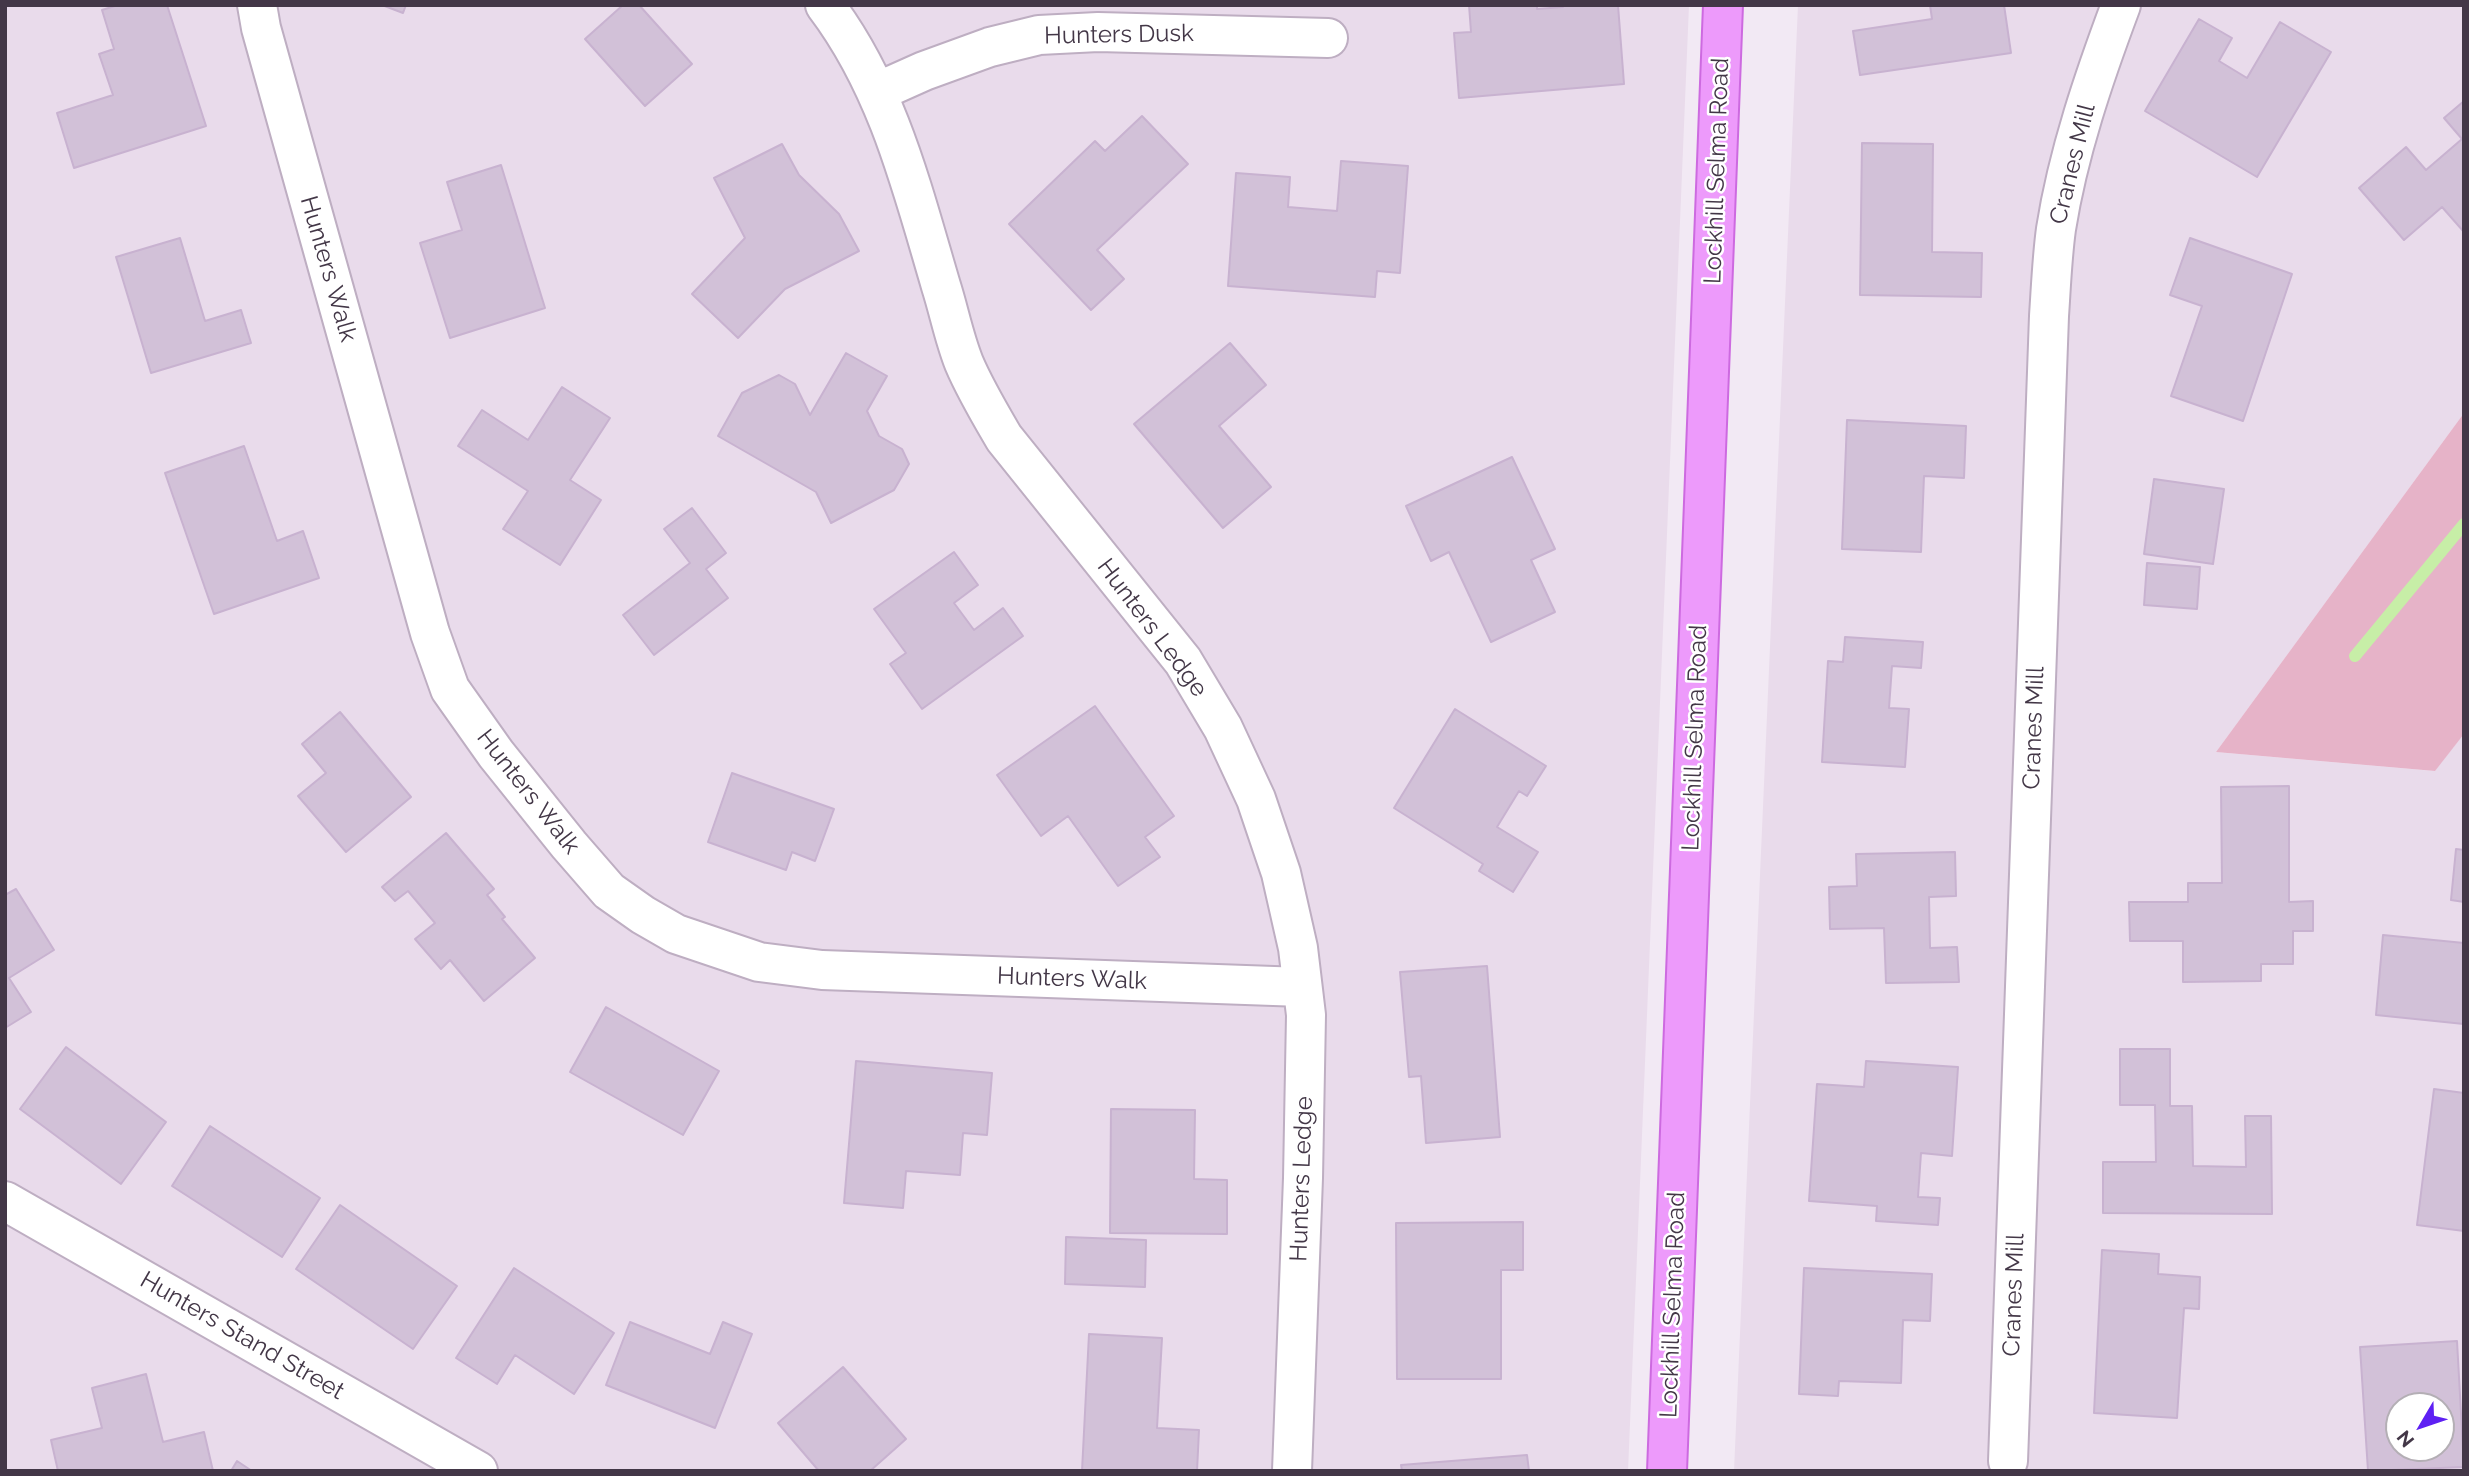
<!DOCTYPE html>
<style>
body{margin:0}
#map{position:relative;width:2469px;height:1476px;overflow:hidden;background:#f2e9f4;font-family:Raleway,sans-serif}
canvas{display:block}
.frame{position:absolute;inset:0;border:7px solid #433747;pointer-events:none}
.north{position:absolute;left:2385px;top:1392px;width:70px;height:70px;box-sizing:border-box;background:#fff;border:2px solid #b4afb5;border-radius:50%;rotate:231deg;font-size:19px;font-weight:700;line-height:28px;text-align:center;color:#433747}
.north::after{content:'';display:block;margin:auto;width:24px;height:32px;background:#5e20f3;clip-path:polygon(50% 0,100% 100%,50% 72%,0 100%)}
</style>
<div id="map">
<canvas width="2469" height="1476"></canvas>
<div class="frame"></div>
<div class="north">N</div>
</div>
<script>
const ctx = document.querySelector('canvas').getContext('2d');
ctx.lineJoin = 'round';
function fillPath(path, color) {
  ctx.fillStyle = color;
  ctx.fill(path, 'evenodd');
}
function strokePath(path, color, width, dash) {
  ctx.strokeStyle = color;
  ctx.lineWidth = width;
  ctx.lineCap = dash ? 'butt' : 'round';
  ctx.setLineDash(dash || []);
  ctx.stroke(path);
}
function label(font, color, halo, rows, align = 'center') {
  ctx.font = font + ' Raleway,sans-serif';
  ctx.lineWidth = 5;
  ctx.setLineDash([]);
  ctx.textBaseline = 'middle';
  ctx.strokeStyle = halo;
  ctx.fillStyle = color;
  for (const [text, x, y, turn = 0] of rows) {
    ctx.save();
    ctx.translate(x, y);
    ctx.rotate((+turn || 0) * Math.PI / 180);
    ctx.textAlign = isNaN(turn) ? turn : align;
    if (halo) ctx.strokeText(text, 0, 0);
    ctx.fillText(text, 0, 0);
    ctx.restore();
  }
}
const residential = new Path2D(`
 M5 5H1689L1628 1471H5Z
 M1798 5H2464V413L2216 752 2434 771 2464 734V1471H1734ZM2399 1406H2441V1448H2399Z`);
const green = new Path2D(`
 M2464 413V734L2435 771 2216 752Z`);
const stream = new Path2D(`
 M2355 656 2464 524`);
const building = new Path2D(`
 M118 5H167L206 126 74 168 57 113 113 95 99 54 114 49 102 10Z
 M382 5H406L403 13Z
 M623 5H639L692 64 645 106 585 39Z
 M1469 5H1537V9L1563 7V5H1618L1624 84 1459 98 1454 33 1471 32Z
 M1930 5H2004L2011 53 1860 75 1853 31 1932 19Z
 M2199 19 2232 38 2219 61 2247 78 2280 22 2331 52 2257 177 2145 111Z
 M2464 101V232L2442 207 2404 240 2359 188 2406 147 2426 170 2462 139 2444 118Z
 M1142 116 1188 164 1097 250 1124 279 1091 310 1009 224 1095 141 1105 151Z
 M1862 143 1933 144 1932 252 1982 253 1981 297 1860 295Z
 M782 144 799 175 839 214 859 251 785 289 738 338 692 294 745 238 714 178Z
 M1341 161 1408 166 1400 273 1377 271 1375 297 1228 286 1236 173 1290 177 1288 207 1337 211Z
 M501 165 545 308 450 338 420 243 462 230 447 182Z
 M180 238 205 321 241 310 251 343 151 373 116 257Z
 M2190 238 2292 274 2243 421 2171 396 2202 306 2170 295Z
 M1230 343 1266 385 1219 426 1271 487 1223 528 1134 424Z
 M846 353 887 376 867 411 879 436 902 449 909 464 894 490 831 523 816 492 718 436 742 393 779 375 795 384 810 415Z
 M562 387 610 418 570 480 601 500 560 565 503 529 528 491 458 446 482 410 528 440Z
 M1847 420 1966 426 1964 478 1924 476 1921 552 1842 549Z
 M244 446 277 541 303 531 319 578 214 614 165 473Z
 M1512 457 1555 549 1531 560 1555 612 1491 642 1449 552 1431 561 1406 506Z
 M2154 479 2224 489 2213 564 2144 554Z
 M692 508 726 553 706 569 728 598 654 655 623 615 690 563 664 529Z
 M954 552 978 585 954 603 974 630 1003 608 1023 636 922 709 890 664 906 653 874 609Z
 M2147 563 2200 567 2197 609 2144 605Z
 M1845 637 1923 642 1921 668 1892 666 1889 708 1909 709 1905 767 1822 762 1828 661 1843 662Z
 M1095 706 1174 816 1145 837 1160 857 1118 886 1068 816 1041 836 997 775Z
 M1455 709 1546 766 1527 796 1519 791 1497 827 1538 852 1513 892 1479 871 1483 864 1394 808Z
 M340 712 411 797 346 852 298 796 326 773 302 744Z
 M732 773 834 809 815 861 792 852 786 870 708 842Z
 M2289 786V902L2313 901V931H2293V964H2261V981L2183 982V941H2130L2129 902H2188V883H2222L2221 787Z
 M446 833 494 889 487 895 505 917 502 919 535 958 484 1001 450 960 441 969 415 939 435 923 408 891 395 901 382 887Z
 M2456 849 2464 850V902L2451 900Z
 M1955 852 1956 896 1929 897 1930 948 1957 947 1959 982 1886 983 1884 928 1830 929 1829 887 1857 886 1856 854Z
 M16 889 54 950 9 978 31 1012 5 1028V895Z
 M2383 935 2464 943V1024L2376 1015Z
 M1487 966 1500 1137 1426 1143 1421 1076 1409 1077 1400 972Z
 M606 1007 719 1071 683 1135 570 1072Z
 M66 1047 166 1122 121 1184 20 1109Z
 M2120 1049H2170V1106H2192L2193 1166 2246 1167 2245 1116H2271L2272 1214 2103 1213V1162H2156L2155 1105H2120Z
 M856 1061 992 1073 987 1135 963 1133 960 1175 906 1171 903 1208 844 1203Z
 M1866 1061 1958 1067 1952 1156 1921 1153 1918 1197 1940 1198 1938 1225 1876 1221 1877 1206 1809 1201 1817 1084 1864 1087Z
 M2434 1089 2464 1093V1231L2417 1225Z
 M1111 1109 1195 1110 1194 1179 1227 1180V1234L1110 1233Z
 M210 1126 320 1198 282 1257 172 1186Z
 M340 1205 457 1286 413 1349 296 1269Z
 M1523 1222V1270H1501V1379H1397L1396 1223Z
 M1066 1237 1146 1240 1145 1287 1065 1284Z
 M2102 1250 2159 1254 2158 1274 2200 1277 2199 1309 2184 1308 2177 1418 2094 1413Z
 M514 1268 614 1333 574 1394 515 1355 497 1384 456 1358Z
 M1804 1268 1932 1274 1930 1321 1903 1320 1901 1383 1839 1381 1838 1396 1799 1394Z
 M630 1322 710 1354 723 1322 752 1334 715 1428 606 1385Z
 M1089 1334 1162 1338 1157 1428 1199 1430 1197 1471H1082Z
 M2457 1341 2464 1467 2368 1471 2360 1347ZM2399 1406H2441V1448H2399Z
 M843 1367 906 1439 870 1471H819L778 1423Z
 M146 1374 163 1442 204 1432 213 1471H58L51 1440 102 1428 92 1388Z
 M1527 1455 1529 1471H1402L1401 1465Z
 M237 1461 252 1471H231Z`);
const minor = new Path2D(`
 M257 5 261 28 430 633 450 689 496 754 569 845 609 891 643 915 676 934 759 962 822 970 1302 987
 M825 5C888 88 912 188 941 286 949 311 954 338 964 363 975 389 990 414 1004 438L1183 661 1223 728 1256 799 1281 873 1298 948 1306 1015 1303 1178 1292 1471
 M877 92 924 71 990 47 1039 35 1098 32 1328 38
 M5 1201 478 1471
 M2008 1461 2049 316C2051 287 2052 258 2056 229 2068 153 2094 77 2121 5`);
const major = new Path2D(`
 M1667 1471 1723 5`);
const streetNames = [
 ["Hunters Dusk",1119,35,-1],
 ["Cranes Mill",2073,164,-76],
 ["Lockhill Selma Road",1717,171,-88],
 ["Hunters Walk",328,269,74],
 ["Hunters Ledge",1152,628,53],
 ["Cranes Mill",2034,728,-88],
 ["Lockhill Selma Road",1695,738,-88],
 ["Hunters Walk",528,792,52],
 ["Hunters Walk",1072,979,2],
 ["Hunters Ledge",1302,1179,-88],
 ["Cranes Mill",2014,1295,-88],
 ["Lockhill Selma Road",1673,1305,-88],
 ["Hunters Stand Street",242,1336,30]
];
fillPath(residential, '#e9dbeb');
fillPath(green, '#e6b3c8');
strokePath(stream, '#c7eea7', 12);
fillPath(building, '#d2c1d8');
strokePath(building, '#c8b2d0', 2);
strokePath(minor, '#beaec2', 42);
strokePath(major, '#cd6ae0', 42);
strokePath(minor, '#fff', 38);
strokePath(major, '#ed9afb', 38);
label('24px', '#433747', '#fff', streetNames);
</script>
